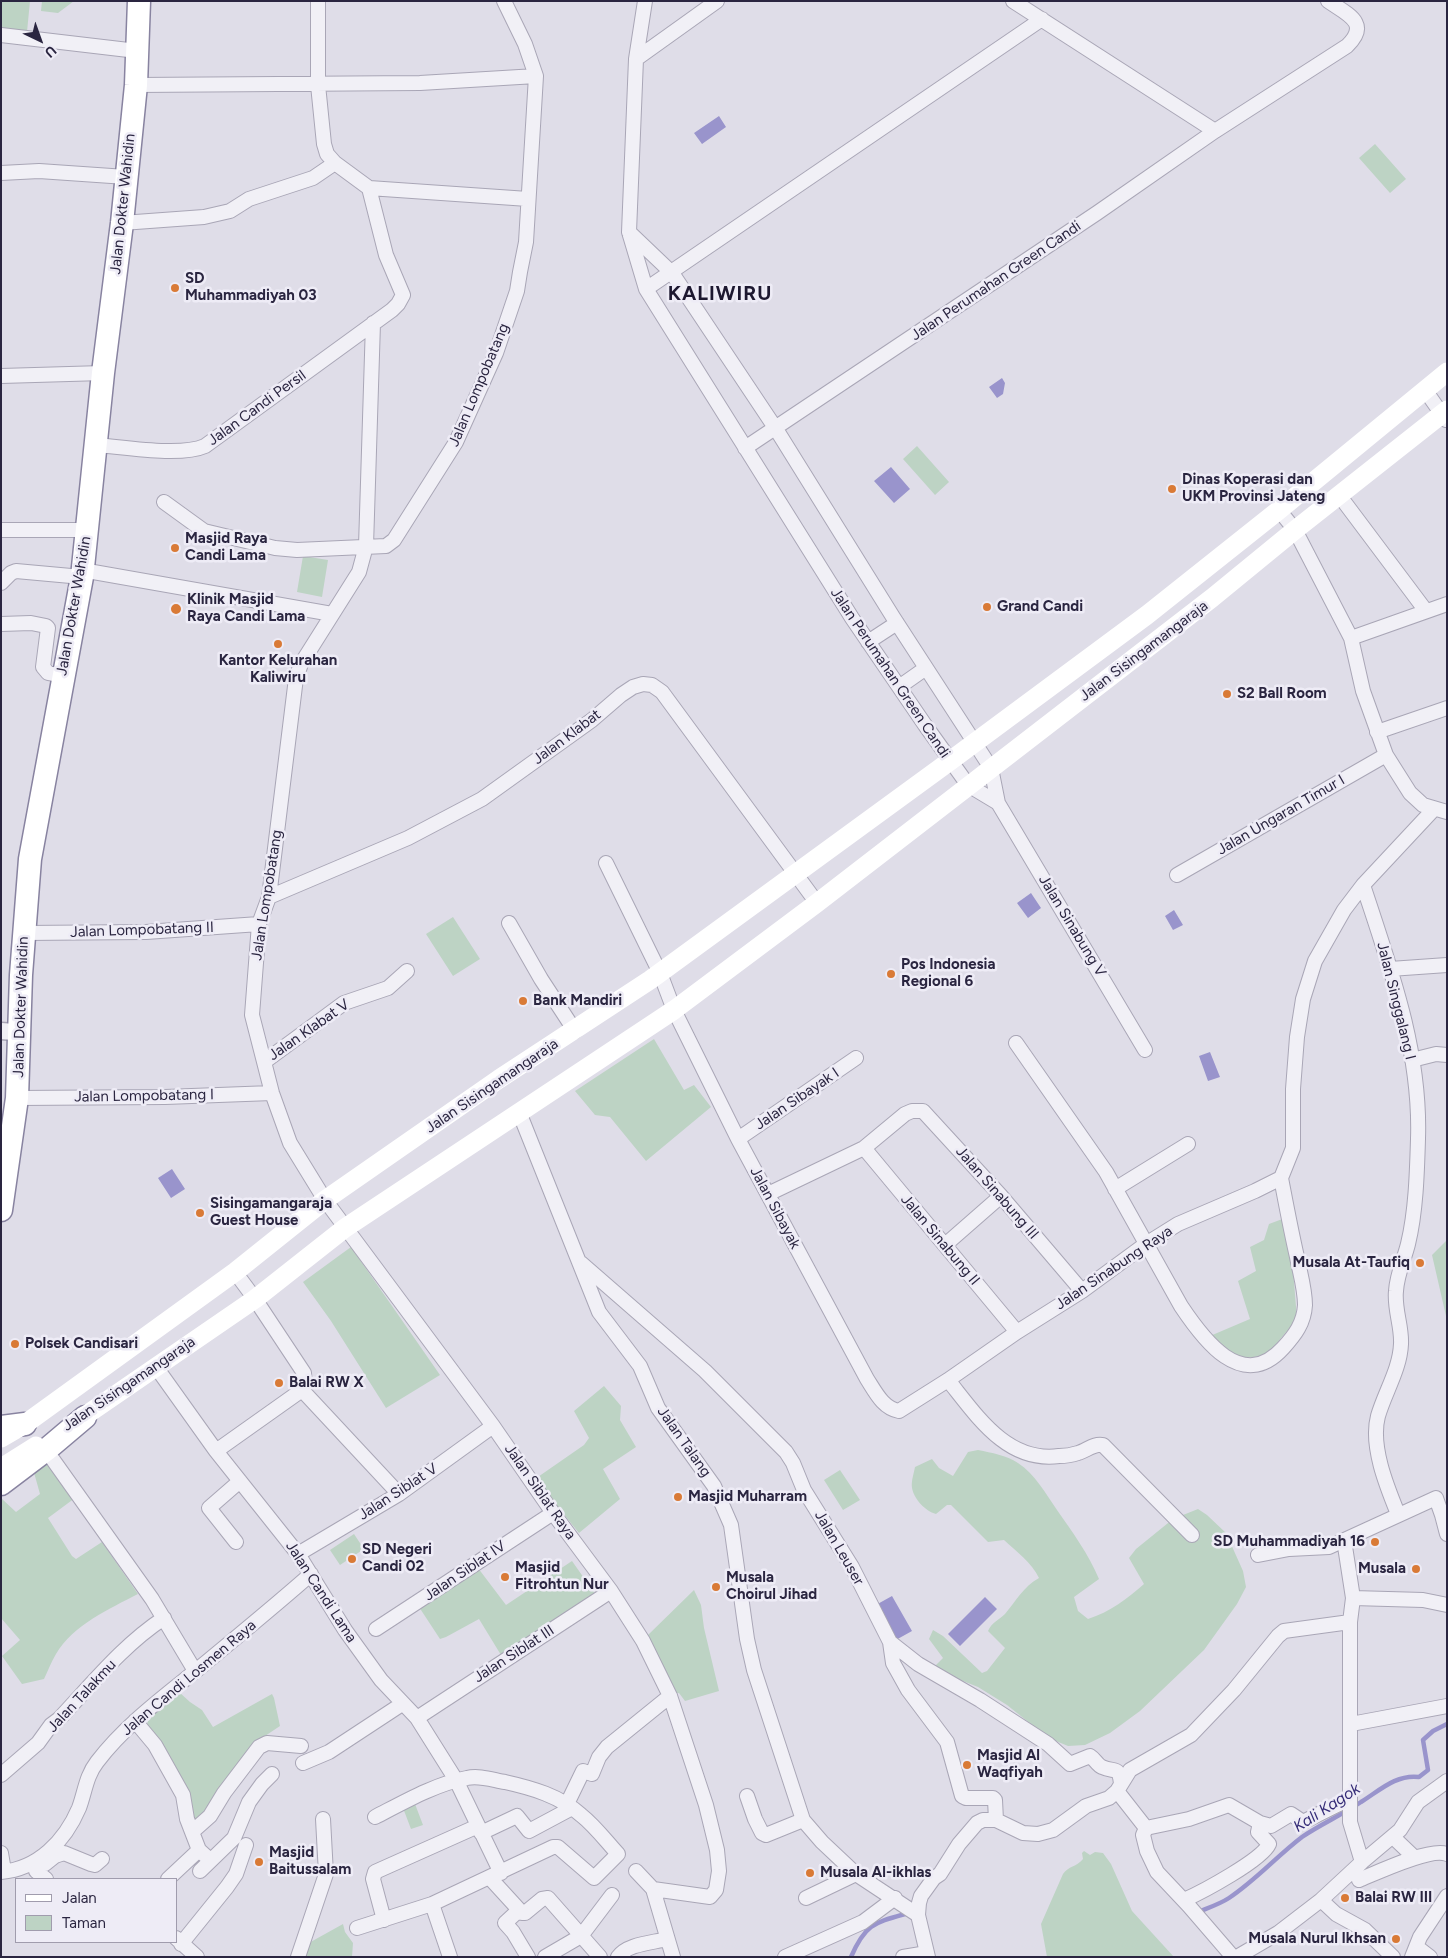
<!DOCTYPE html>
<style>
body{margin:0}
#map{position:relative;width:1448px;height:1958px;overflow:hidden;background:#dfdde8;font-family:Figtree,sans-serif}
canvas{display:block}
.frame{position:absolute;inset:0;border:2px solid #2a2540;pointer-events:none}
.legend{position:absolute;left:15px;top:1878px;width:162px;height:65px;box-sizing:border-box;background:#eeecf6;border:1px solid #a09cad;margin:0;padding:6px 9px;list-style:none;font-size:15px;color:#2a2540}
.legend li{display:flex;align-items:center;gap:10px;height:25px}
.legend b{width:25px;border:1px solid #a09cad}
.north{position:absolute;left:15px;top:15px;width:50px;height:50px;-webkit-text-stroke:4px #eeecf6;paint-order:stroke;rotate:138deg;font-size:14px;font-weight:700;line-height:20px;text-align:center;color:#2a2540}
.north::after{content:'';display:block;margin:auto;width:18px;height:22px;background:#2a2540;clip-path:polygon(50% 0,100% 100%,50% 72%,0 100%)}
</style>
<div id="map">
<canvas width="1448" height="1958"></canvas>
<div class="frame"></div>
<ul class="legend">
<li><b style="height:6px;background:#fff"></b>Jalan</li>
<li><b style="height:14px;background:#bdd3c4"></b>Taman</li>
</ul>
<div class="north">U</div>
</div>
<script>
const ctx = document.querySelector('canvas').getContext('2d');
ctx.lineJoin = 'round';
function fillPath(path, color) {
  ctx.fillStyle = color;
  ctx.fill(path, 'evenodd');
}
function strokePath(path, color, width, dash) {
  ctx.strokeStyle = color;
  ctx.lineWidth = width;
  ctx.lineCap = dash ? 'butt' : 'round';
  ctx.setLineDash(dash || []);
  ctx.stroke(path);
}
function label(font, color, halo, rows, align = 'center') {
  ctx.font = font + ' Figtree,sans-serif';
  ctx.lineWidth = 5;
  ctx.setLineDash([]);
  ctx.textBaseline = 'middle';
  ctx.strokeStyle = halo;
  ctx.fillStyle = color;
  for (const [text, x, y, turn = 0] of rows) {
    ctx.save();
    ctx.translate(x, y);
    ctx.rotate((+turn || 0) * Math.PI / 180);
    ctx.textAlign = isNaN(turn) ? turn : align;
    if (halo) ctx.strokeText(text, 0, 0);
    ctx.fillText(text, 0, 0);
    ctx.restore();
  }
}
const green = new Path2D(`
 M1 1H30L27 32 1 29Z
 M42 1H74L58 13 41 11Z
 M1375 144 1406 179 1390 193 1359 158Z
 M917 446 949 482 935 495 903 459Z
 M303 556 328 560 322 597 297 592Z
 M453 917 480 959 453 976 426 934Z
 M654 1039 684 1090 694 1085 711 1107 646 1161 610 1117 595 1115 575 1091Z
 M1285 1218 1291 1245 1297 1319 1267 1355 1241 1359 1222 1349 1210 1336 1250 1319 1238 1281 1256 1271 1250 1247 1264 1240 1269 1224Z
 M1447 1240V1325L1446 1316 1432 1255Z
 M351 1247 440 1375 386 1408 331 1321 303 1282Z
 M604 1386 621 1406 620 1420 636 1447 603 1469 620 1499 579 1533 535 1479 584 1445 589 1438 574 1411Z
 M978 1450C992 1453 1006 1455 1018 1463 1035 1474 1046 1494 1057 1510 1073 1533 1088 1553 1099 1579L1074 1597 1078 1611 1088 1619C1110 1612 1127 1599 1144 1584L1129 1558 1136 1549 1173 1519 1198 1509 1207 1515 1226 1533 1243 1571 1246 1587 1237 1604 1204 1650 1140 1711 1110 1733 1085 1745 1068 1746 1039 1734 1032 1725 1007 1705 978 1687 963 1681 945 1676 934 1667 943 1658 929 1639 933 1630 943 1636 982 1673 987 1671 1005 1648 988 1631C992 1622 998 1621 1005 1614 1016 1601 1023 1587 1039 1578 1032 1563 1016 1551 1004 1540L988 1542 951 1505H947L936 1514C925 1511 914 1499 912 1488 911 1481 914 1473 915 1467L932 1459 939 1468 953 1476 968 1452Z
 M49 1459 75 1498 48 1518 72 1556 76 1559 102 1542 138 1594C109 1609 73 1625 56 1654 51 1662 48 1671 44 1679L22 1684 2 1656 20 1640 1 1618V1498L16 1512 40 1494 33 1469Z
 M840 1470 860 1500 843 1510 824 1480Z
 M354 1534 364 1549 340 1565 330 1550Z
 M572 1561 598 1598 501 1655 479 1619 446 1637 440 1639 419 1607 478 1568 506 1605Z
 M694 1590 701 1605 704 1628 719 1691 685 1701 679 1693 673 1694 648 1635Z
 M179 1692 190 1702 202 1710 213 1727 272 1694 274 1698 280 1726 256 1742 239 1762 219 1790 211 1809 192 1821 147 1726 148 1717Z
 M415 1804 423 1825 411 1829 403 1808Z
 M1084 1851 1090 1855 1095 1852 1103 1853 1111 1864 1132 1911 1174 1957H1047L1041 1924 1063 1874C1068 1866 1077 1867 1083 1859L1082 1853Z
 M343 1924 345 1932 353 1943 352 1957H306L307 1944Z`);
const water = new Path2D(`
 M719 116 726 127 702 144 694 133Z
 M1002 378 1005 383 1003 394 997 398 989 387Z
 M891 467 910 489 894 503 874 481Z
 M1031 893 1041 908 1028 918 1017 903Z
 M1174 910 1183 925 1173 930 1165 916Z
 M1210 1052 1220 1077 1208 1081 1199 1056Z
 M172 1169 185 1189 171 1198 158 1178Z
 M892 1596 912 1631 894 1641 874 1606Z
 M985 1597 997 1609 960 1646 948 1634Z`);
const stream = new Path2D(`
 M1198 1912C1208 1908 1220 1904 1229 1898 1256 1880 1277 1856 1302 1837 1321 1824 1342 1815 1361 1802 1379 1791 1396 1774 1419 1777L1428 1770 1423 1740 1433 1731 1447 1724
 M851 1957C865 1925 873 1923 905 1914`);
const minor = new Path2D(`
 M318 1V85L324 144 327 154 335 163 369 188 528 199
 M645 1 636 59 629 232 646 289 852 618 925 725 968 785 998 803
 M1013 1 1215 131
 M1 35 137 51
 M636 59 717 1
 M136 85 420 83 536 76
 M1 173 39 171 126 177
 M122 223 204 217 230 211 249 199 313 178 335 163
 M629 232 672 273 776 429 893 617 991 768 998 803 1145 1050
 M646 289 1042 19
 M373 323 366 546 359 572 301 664 296 678 269 897 259 924 252 1015 272 1093 290 1143 325 1200 493 1426 553 1513 611 1591 643 1641 670 1696 706 1805 717 1850 719 1871 716 1890 710 1897 653 1889
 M1 376 103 373
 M1425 390 1446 420
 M96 445C124 447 180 457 205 446L392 310 398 304 403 295 386 255 369 188
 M745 448 1097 213 1215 131 1347 46C1371 23 1347 14 1328 1
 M1339 495 1426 611
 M164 502 204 531 275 548 297 550 386 546 394 540 456 442 496 353 517 291 520 272 526 242 536 76 525 44 504 1
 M1279 510 1295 530 1351 638 1363 691 1386 755 1410 793 1423 805 1447 812
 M1 530H87
 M82 570 332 614
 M1 583 11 573 16 571 82 577
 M1 624 31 623 46 626 48 628 43 667 48 673 63 676
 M1351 638 1447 604
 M868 642 897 623
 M899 687 926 668
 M1377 732 1447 708
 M606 863 660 973 674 1010 738 1139 867 1379C876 1393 883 1408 899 1411L948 1380 1017 1332 1082 1291 1146 1244 1178 1224 1255 1191 1281 1178 1293 1148V1089L1297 1037 1303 999 1315 961 1344 910 1363 885 1434 809
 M1177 875 1386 755
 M1363 885C1390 967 1421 1051 1418 1139 1417 1172 1416 1211 1408 1244 1404 1260 1397 1274 1396 1291 1394 1309 1402 1326 1401 1344 1400 1369 1385 1392 1378 1416 1370 1446 1387 1487 1398 1514
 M269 897 408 838 482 799 592 720 621 695 633 687 643 684 652 685 662 692 817 903
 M509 923 541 979 575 1031
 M24 933 146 932 259 924
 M1390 969 1447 965
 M1016 1043 1106 1172 1181 1306C1203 1339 1242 1393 1283 1348 1295 1335 1304 1323 1305 1305 1305 1289 1300 1273 1297 1257 1291 1231 1286 1204 1281 1178
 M1412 1060 1436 1054 1447 1055
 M264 1062 344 1003 388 988 407 971
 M17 1098 165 1097 272 1093
 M519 1112 599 1312 640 1366 658 1408 714 1486 731 1525 747 1639 754 1670 803 1820 822 1842 856 1874 918 1915
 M738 1139 856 1058
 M864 1148 1017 1332
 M1115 1189 1188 1144
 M768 1194 864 1148 905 1114 912 1111H923L1001 1196 1082 1291
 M945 1245 1001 1196
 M581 1263 705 1371 786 1452 793 1463 804 1490 852 1567 890 1642 918 1664 980 1700 1048 1744 1070 1764 1090 1756C1095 1759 1097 1765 1102 1767 1115 1773 1119 1765 1121 1784
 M156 1367 216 1451 298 1554 345 1630 381 1680 417 1718 456 1780 501 1873
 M948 1380C977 1416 1007 1463 1059 1456 1065 1456 1072 1455 1078 1453 1086 1451 1094 1443 1103 1445L1192 1535
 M302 1390 399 1494
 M46 1450 152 1599 195 1671
 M216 1451 302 1390 305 1384 304 1373 255 1299 235 1272
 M1344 1540 1353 1598 1350 1622V1822L1362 1862
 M236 1542 209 1508 240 1481
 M298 1554 399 1494 493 1426
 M1258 1555 1289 1549 1329 1547 1436 1498 1442 1515 1447 1534
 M1353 1598 1423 1600 1447 1605
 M376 1629 553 1513
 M890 1642 893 1663 908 1690 947 1742 962 1796 966 1798H993L995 1800 996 1820
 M417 1718 611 1591
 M135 1721 155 1745 183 1795 187 1819 199 1850 210 1860
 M1351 1724 1447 1706
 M303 1763 329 1752 402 1704
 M1 1775 38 1743 51 1725 59 1719C92 1684 123 1645 164 1618
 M1117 1791 1146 1828 1143 1835 1147 1851 1157 1872 1189 1906 1233 1957
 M747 1796 755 1819 762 1833 766 1835 803 1820
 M567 1804 583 1771 592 1774 599 1757 607 1747 670 1696
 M1146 1828 1189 1819 1229 1805 1260 1823 1271 1826 1291 1814 1303 1822 1349 1799
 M192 1832 210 1816 224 1793 259 1747 267 1743 301 1746
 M481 1833 517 1816 529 1831 572 1808
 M1393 1837 1415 1858
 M1 1853 4 1871
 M45 1864 55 1856 64 1853 91 1864 95 1865 102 1859
 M36 1871 46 1879
 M200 1871 234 1838 249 1802 262 1784 272 1774
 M636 1871 653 1889 673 1957
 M1 1872C38 1869 65 1841 79 1808 85 1792 86 1776 97 1762 126 1724 166 1695 203 1665 239 1635 276 1605 311 1574
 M490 1878 522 1913H525L542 1899 548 1898 600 1957
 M168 1879 199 1850
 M1359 1880C1376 1873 1431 1847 1447 1854
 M806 1898 856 1874
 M1184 1900C1202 1892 1262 1860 1269 1844L1258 1832 1260 1823
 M1321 1900 1336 1914 1365 1930 1393 1957
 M432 1904 450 1957
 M518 1911 505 1923 513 1932 528 1957
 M384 1920 373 1879 375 1872 478 1826
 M357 1928 432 1904 553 1847H558L594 1878 618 1854C606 1841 595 1826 581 1815 560 1796 532 1788 505 1782 493 1780 479 1775 467 1778 435 1784 404 1802 375 1817
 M176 1938 197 1957
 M181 1944 227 1887 236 1874 246 1845
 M1417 1947 1430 1957
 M298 1957 326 1874 323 1819
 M545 1957 581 1936 612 1895
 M618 1957C627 1944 651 1943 667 1939
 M785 1957 863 1922 895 1898
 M903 1957 927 1953
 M928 1957 918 1915 919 1903 921 1896 934 1878 940 1874 959 1844 977 1823 983 1820H996L1023 1833 1038 1834 1053 1830 1086 1806 1109 1798 1117 1791 1130 1770 1191 1735 1234 1690 1278 1636 1284 1631 1350 1622
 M1237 1957 1278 1933 1321 1900 1362 1862 1400 1830 1418 1802 1447 1781
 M1412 1957 1420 1937 1447 1896`);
const tertiary = new Path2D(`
 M1 1031 14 1032 20 1034`);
const secondary = new Path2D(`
 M73 1424 255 1299 345 1228 674 1010 817 903 1212 598 1295 530 1447 410
 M1 1438 25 1424 235 1272 325 1200 499 1079 650 980 950 761 1147 615 1279 510 1447 372
 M1 1468 36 1446`);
const trunk = new Path2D(`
 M1 1210 17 1098 21 975 30 859 82 577 103 373 122 223 136 85 139 1
 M1 1427 25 1424
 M1 1484 46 1450 85 1417`);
const markers = [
 [175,288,5,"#d97a36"],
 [1172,489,5,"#d97a36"],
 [175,548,5,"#d97a36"],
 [987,607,5,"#d97a36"],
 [176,609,6,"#d97a36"],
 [278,644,5,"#d97a36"],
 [1227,694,5,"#d97a36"],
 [891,974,5,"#d97a36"],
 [523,1001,5,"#d97a36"],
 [200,1213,5,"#d97a36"],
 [1420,1263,5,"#d97a36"],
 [15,1344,5,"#d97a36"],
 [279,1383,5,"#d97a36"],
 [678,1497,5,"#d97a36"],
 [1375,1542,5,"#d97a36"],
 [352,1559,5,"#d97a36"],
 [1416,1569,5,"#d97a36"],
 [505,1577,5,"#d97a36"],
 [716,1587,5,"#d97a36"],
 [967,1765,5,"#d97a36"],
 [259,1862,5,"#d97a36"],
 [810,1873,5,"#d97a36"],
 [1345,1898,5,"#d97a36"],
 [1396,1939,5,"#d97a36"]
];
const streetNames = [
 ["Jalan Dokter Wahidin",123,204,-84],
 ["Jalan Perumahan Green Candi",996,281,-34],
 ["Jalan Lompobatang",479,385,-67],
 ["Jalan Candi Persil",257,408,-36],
 ["Jalan Dokter Wahidin",74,606,-80],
 ["Jalan Sisingamangaraja",1144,651,-37],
 ["Jalan Perumahan Green Candi",890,673,56],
 ["Jalan Klabat",567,737,-37],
 ["Jalan Ungaran Timur I",1281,815,-30],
 ["Jalan Lompobatang",267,895,-81],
 ["Jalan Sinabung V",1072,926,59],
 ["Jalan Lompobatang II",142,930,-2],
 ["Jalan Singgalang I",1396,1001,76],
 ["Jalan Dokter Wahidin",21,1007,-88],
 ["Jalan Klabat V",309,1030,-35],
 ["Jalan Sisingamangaraja",492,1086,-34],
 ["Jalan Lompobatang I",144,1096,-1],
 ["Jalan Sibayak I",797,1099,-34],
 ["Jalan Sinabung III",997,1193,49],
 ["Jalan Sibayak",775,1208,62],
 ["Jalan Sinabung II",940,1240,50],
 ["Jalan Sinabung Raya",1114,1268,-34],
 ["Jalan Sisingamangaraja",129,1384,-34],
 ["Jalan Talang",684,1442,55],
 ["Jalan Siblat V",398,1492,-33],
 ["Jalan Siblat Raya",540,1492,55],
 ["Jalan Leuser",839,1548,60],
 ["Jalan Siblat IV",465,1571,-34],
 ["Jalan Candi Lama",321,1592,57],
 ["Jalan Siblat III",514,1654,-33],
 ["Jalan Candi Losmen Raya",189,1678,-40],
 ["Jalan Talakmu",82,1696,-47]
];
const poiNames = [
 ["SD",185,279],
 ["Muhammadiyah 03",185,296],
 ["Dinas Koperasi dan",1182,480],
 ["UKM Provinsi Jateng",1182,497],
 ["Masjid Raya",185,539],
 ["Candi Lama",185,556],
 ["Klinik Masjid",187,600],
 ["Raya Candi Lama",187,617],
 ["Grand Candi",997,607],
 ["Kantor Kelurahan",278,661,"center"],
 ["Kaliwiru",278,678,"center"],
 ["S2 Ball Room",1237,694],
 ["Pos Indonesia",901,965],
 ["Regional 6",901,982],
 ["Bank Mandiri",533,1001],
 ["Sisingamangaraja",210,1204],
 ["Guest House",210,1221],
 ["Musala At-Taufiq",1410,1263,"right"],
 ["Polsek Candisari",25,1344],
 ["Balai RW X",289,1383],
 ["Masjid Muharram",688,1497],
 ["SD Muhammadiyah 16",1365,1542,"right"],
 ["SD Negeri",362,1550],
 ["Candi 02",362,1567],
 ["Masjid",515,1568],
 ["Fitrohtun Nur",515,1585],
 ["Musala",1406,1569,"right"],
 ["Musala",726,1578],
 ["Choirul Jihad",726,1595],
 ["Masjid Al",977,1756],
 ["Waqfiyah",977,1773],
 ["Masjid",269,1853],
 ["Baitussalam",269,1870],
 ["Musala Al-ikhlas",820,1873],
 ["Balai RW III",1355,1898],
 ["Musala Nurul Ikhsan",1386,1939,"right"]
];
const waterNames = [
 ["Kali Kagok",1327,1808,-33]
];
const districtNames = [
 ["KALIWIRU",720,294]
];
fillPath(green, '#bdd3c4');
fillPath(water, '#9994cc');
strokePath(stream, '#9994cc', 4.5);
strokePath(minor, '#a9a6b6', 16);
strokePath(tertiary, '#a9a6b6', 19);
strokePath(trunk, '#8883a0', 25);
strokePath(minor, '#f1f0f6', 14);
strokePath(tertiary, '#f1f0f6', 16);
strokePath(secondary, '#fff', 19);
strokePath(trunk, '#fff', 22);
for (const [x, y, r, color] of markers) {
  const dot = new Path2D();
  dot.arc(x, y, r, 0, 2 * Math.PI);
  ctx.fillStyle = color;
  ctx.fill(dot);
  strokePath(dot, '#eeecf6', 2);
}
label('15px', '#2a2540', '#eeecf6', streetNames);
label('bold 15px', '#2a2540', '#eeecf6', poiNames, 'left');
label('italic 16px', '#352c77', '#eeecf6', waterNames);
ctx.letterSpacing = '1px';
label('bold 20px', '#1d1830', '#eeecf6', districtNames);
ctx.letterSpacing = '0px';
</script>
